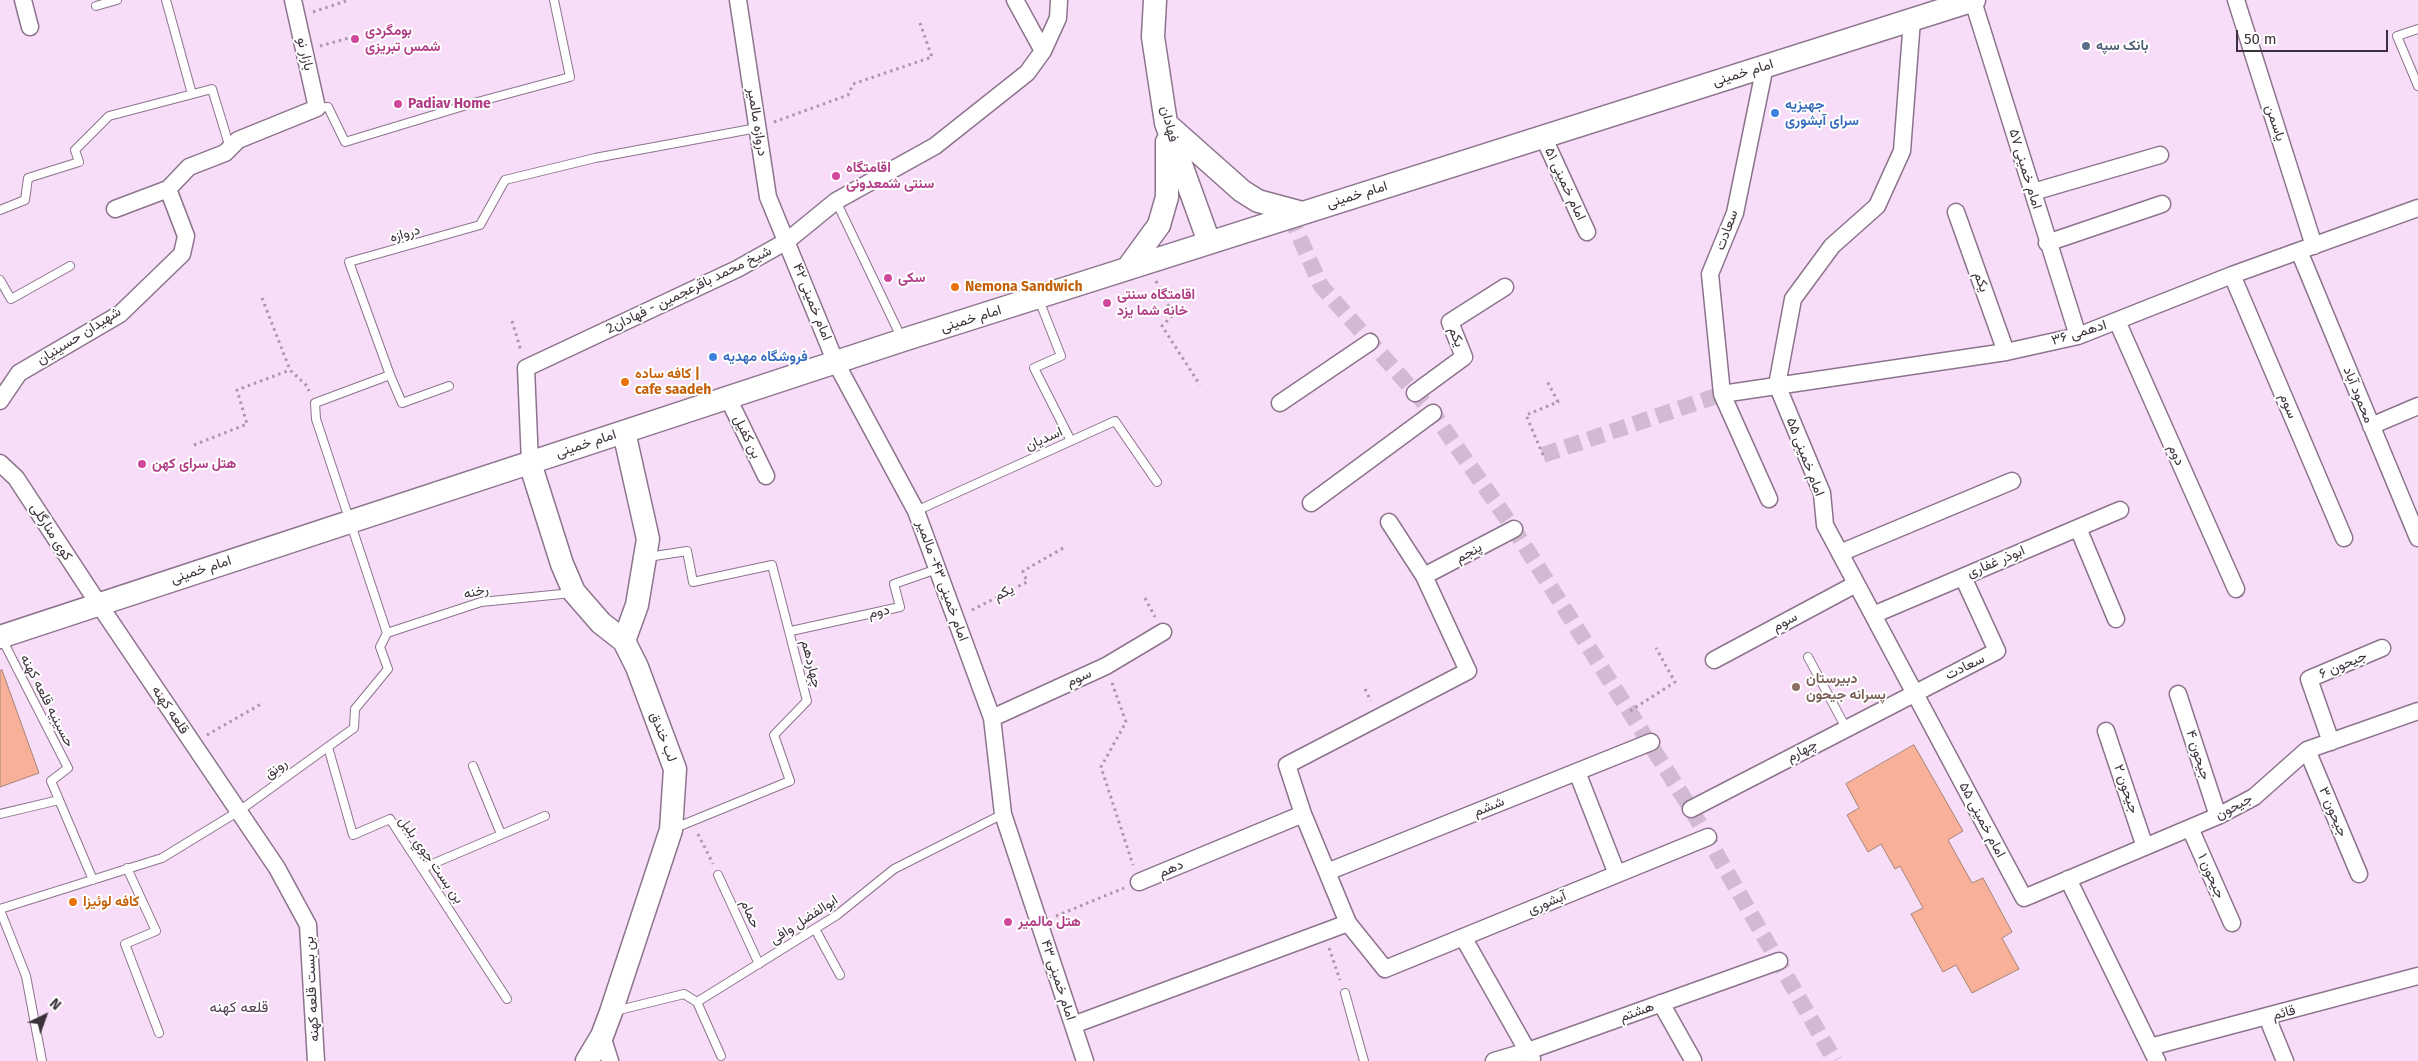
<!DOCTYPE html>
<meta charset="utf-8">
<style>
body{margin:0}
#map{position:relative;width:2418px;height:1061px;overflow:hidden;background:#f8ddf8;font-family:"Fira Sans",sans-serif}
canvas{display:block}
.north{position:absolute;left:20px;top:991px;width:50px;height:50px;-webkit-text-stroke:4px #fff;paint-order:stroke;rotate:42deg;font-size:14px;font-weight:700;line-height:20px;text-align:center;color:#3c323c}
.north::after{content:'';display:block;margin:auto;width:18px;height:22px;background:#3c323c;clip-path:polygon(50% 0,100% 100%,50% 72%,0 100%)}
.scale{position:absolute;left:2236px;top:30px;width:152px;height:22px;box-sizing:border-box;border:2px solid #3c323c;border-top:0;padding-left:6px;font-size:15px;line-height:18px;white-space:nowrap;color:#3c323c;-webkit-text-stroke:4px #fff;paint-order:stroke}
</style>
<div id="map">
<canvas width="2418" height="1061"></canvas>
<div class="north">N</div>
<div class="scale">50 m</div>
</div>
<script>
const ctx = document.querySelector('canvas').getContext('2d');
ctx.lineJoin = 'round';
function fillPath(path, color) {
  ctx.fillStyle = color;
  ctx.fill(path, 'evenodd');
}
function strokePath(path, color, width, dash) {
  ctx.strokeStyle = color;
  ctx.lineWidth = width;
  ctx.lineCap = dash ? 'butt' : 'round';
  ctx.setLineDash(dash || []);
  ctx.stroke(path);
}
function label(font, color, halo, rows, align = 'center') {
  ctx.font = font + ' "Fira Sans",Vazirmatn,sans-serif';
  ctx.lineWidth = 4;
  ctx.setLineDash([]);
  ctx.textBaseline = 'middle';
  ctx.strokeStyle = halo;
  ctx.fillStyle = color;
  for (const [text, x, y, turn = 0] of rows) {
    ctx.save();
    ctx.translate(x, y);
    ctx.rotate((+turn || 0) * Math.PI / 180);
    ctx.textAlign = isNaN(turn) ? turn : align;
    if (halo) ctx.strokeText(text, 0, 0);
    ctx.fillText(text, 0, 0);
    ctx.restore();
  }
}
const building = new Path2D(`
 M2 670 39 773 0 787V671Z
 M1914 745 1963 831 1948 840 1972 883 1983 878 2012 932 2002 938 2019 969 1972 993 1956 965 1943 972 1911 914 1923 908 1900 866 1895 869 1881 844 1868 852 1847 815 1859 808 1846 784Z`);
const streetTunnel = new Path2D(`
 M1290 216 1321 286 1433 413 1514 529 1691 809 1835 1061
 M1543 455 1722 394`);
const path = new Path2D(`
 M313 12 346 1
 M320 46 356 36
 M774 122 848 95 853 84 932 57 919 20
 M1156 281 1173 315 1162 326 1200 385
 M262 298 290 370 307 386 309 391
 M512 321 521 351
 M194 445 247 424 237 390 290 370
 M1543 455 1526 415 1558 402 1546 379
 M1145 598 1155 617
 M972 610 1027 582 1023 571 1065 547
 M1112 683 1126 722 1101 767 1133 865
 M1365 689 1371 701
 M1630 711 1675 682 1656 648
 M207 735 261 704
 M698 834 713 864
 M1056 916 1124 888
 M1329 948 1340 980`);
const lane = new Path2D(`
 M166 0 192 94
 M96 6 117 0
 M2418 29 2397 36 2418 86
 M317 108 328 107 345 142 470 104 570 77 554 0
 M836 201 902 339
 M0 210 25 200 28 178 79 162 75 150 109 116 212 89 230 148
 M0 280 11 299 70 266
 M1039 300 1061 356 1034 368 1071 441
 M390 375 402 403 449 386
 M916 511 1115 421 1157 482
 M648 557 687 551 693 582 772 565 807 701 774 735 790 781 675 828
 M791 631 900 607 894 584 937 569
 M387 633 481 602 572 593
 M2 639 68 768 51 781 93 880
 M1808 657 1846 728
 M328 747 353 835 390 819 507 999
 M473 766 501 834
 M0 814 59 800
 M127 868 156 931 125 944 159 1033
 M423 868 545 816
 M718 875 759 964
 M0 909 162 858 239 811 354 728 355 709 388 669 380 647 387 633 316 419 315 403 390 375 349 262 480 225 505 180 595 158 757 128
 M0 910 26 976 42 1061
 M815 929 840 975
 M1345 993 1364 1061
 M697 1002 721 1056
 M615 1011 684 994 697 1002 837 915 894 869 1003 814`);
const street = new Path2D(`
 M23 0 30 27
 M738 0 768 197 836 363 916 511 992 718 1003 814 1085 1061
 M1015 0 1043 51
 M2236 0 2314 246
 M1973 1 2078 336
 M1912 20 1902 151 1877 206 1832 246 1793 299 1777 385 1822 493 1825 525 2024 898 2218 816 2254 797 2307 750 2418 711
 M1765 66 1735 213 1710 274 1722 394 1769 499
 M1543 136 1587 232
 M2033 192 2160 155
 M115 209 168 189
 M1956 212 2006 352
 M2047 243 2162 204
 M2299 251 2418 538
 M2232 275 2344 538
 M2117 321 2236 589
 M1415 393 1464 357 1450 322 1505 287
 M1722 394 2006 352 2078 336 2232 275 2418 208
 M728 398 766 476
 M0 401 19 373 120 314 182 254 186 236 168 189 189 167 225 153 238 140 317 108 293 0
 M1280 403 1370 342
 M2371 426 2418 406
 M0 463 16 478 98 603 277 868 308 925 316 1061
 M530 463 526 368 737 269 787 241 836 201 935 146 1027 73 1043 51 1058 18 1059 0
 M1311 503 1433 413
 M1389 522 1424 576 1468 671 1287 765 1303 814 1348 923 1385 969 1708 837
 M2078 528 2116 619
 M1840 553 2012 481
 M1424 576 1514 529
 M1873 615 2120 510
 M1714 660 1856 584
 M2178 694 2218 816
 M992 718 1106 666 1163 632
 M2106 731 2145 847
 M2331 742 2309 679 2382 648
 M2307 750 2359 874
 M1577 772 1617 874
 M1691 809 1997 651 1963 577
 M2190 828 2232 923
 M1327 872 1651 742
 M2068 879 2157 1061
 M1139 882 1303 814
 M1463 937 1532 1059
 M1661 1003 1693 1060
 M2267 1017 2285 1061
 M1073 1025 1348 923
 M602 1036 610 1061
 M2150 1047 2418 976
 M1494 1061 1528 1051 1779 961`);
const secondary = new Path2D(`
 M1155 0 1153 37 1166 123 1209 242
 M1170 127 1242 191 1258 201 1299 212
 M1127 269 1159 225 1167 197V142
 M530 463 562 564 574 592 601 623 624 641 637 667 675 769 671 830 611 1012 602 1036 587 1061
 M0 637 903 340 1974 0
 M624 641 637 605 648 539 624 432`);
const markers = [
 [355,39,5,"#d1479c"],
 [2086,46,5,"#5c6f8a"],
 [398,104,5,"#d1479c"],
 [1775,113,5,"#3f7fe0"],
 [836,176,5,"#d1479c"],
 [888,278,5,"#d1479c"],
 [955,287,5,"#e8710a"],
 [1107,303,5,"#d1479c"],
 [713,357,5,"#3f7fe0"],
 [625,382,5,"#e8710a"],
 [142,464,5,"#d1479c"],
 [1796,687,5,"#8d6e63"],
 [73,902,5,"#e8710a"],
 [1008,922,5,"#d1479c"]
];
const hotelNames = [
 ["بومگردی",365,31],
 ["شمس تبریزی",365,47],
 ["Padiav Home",408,104],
 ["اقامتگاه",846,168],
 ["سنتی شمعدونی",846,184],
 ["سکی",898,278],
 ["اقامتگاه سنتی",1117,295],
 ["خانه شما یزد",1117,311],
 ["هتل سرای کهن",152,464],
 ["هتل مالمير",1018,922]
];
const serviceNames = [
 ["بانک سپه",2096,46]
];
const streetNames = [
 ["بازار نو",305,54,77],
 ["امام خمینی",1743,73,-17],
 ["دروازه مالمیر",757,122,81],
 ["یاسمن",2275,123,72],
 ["فهادان",1169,124,76],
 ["امام خمینی ۵۷",2025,169,73],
 ["امام خمینی ۵۱",1565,184,65],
 ["امام خمینی",1357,195,-17],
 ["سعادت",1727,230,-70],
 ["دروازه",405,234,-16],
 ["یکم",1981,282,71],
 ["شیخ محمد باقرعجمین - فهادان2",689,290,-26],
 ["امام خمینی ۴۲",812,302,68],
 ["امام خمینی",971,319,-17],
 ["ادهمی ۳۶",2079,333,-17],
 ["شهیدان حسینیان",79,336,-32],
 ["یکم",1456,337,69],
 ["محمود آباد",2358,395,68],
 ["سوم",2288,406,67],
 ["بن کفیل",747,437,64],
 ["اسدیان",1044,439,-24],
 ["امام خمینی",586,444,-18],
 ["دوم",2176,455,66],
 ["امام خمینی ۵۵",1805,457,69],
 ["کوی منارگلی",51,532,57],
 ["پنجم",1469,553,-28],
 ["ابوذر غفاری",1996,562,-23],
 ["امام خمینی",201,570,-18],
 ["امام خمینی ۴۳- مالمیر",942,581,70],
 ["رخنه",476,592,-13],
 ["یکم",1004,593,-27],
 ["دوم",879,612,-12],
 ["سوم",1785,622,-28],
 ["چهاردهم",811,664,76],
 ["جیحون ۶",2343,665,-23],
 ["سعادت",1965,667,-26],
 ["سوم",1079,678,-24],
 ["حسينيه قلعه کهنه",47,701,63],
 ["قلعه کهنه",170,710,56],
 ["لب خندق",663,737,69],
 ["چهارم",1802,751,-28],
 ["جیحون ۴",2198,755,72],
 ["رونق",276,769,-36],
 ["جیحون ۲",2126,789,71],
 ["ششم",1489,807,-22],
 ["جیحون",2234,807,-28],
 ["جیحون ۳",2333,812,67],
 ["امام خمینی ۵۵",1982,820,62],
 ["بن بست جوي بلبل",431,860,55],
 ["دهم",1171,869,-23],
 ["جیحون ۱",2211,876,66],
 ["آبشوری",1547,903,-22],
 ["حمام",750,914,66],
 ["ابوالفضل وافی",804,920,-33],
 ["امام خمینی ۴۳",1058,980,72],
 ["بن بست قلعه کهنه",312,989,-93],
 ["هشتم",1637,1012,-20],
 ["قائم",2284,1013,-15]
];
const shopNames = [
 ["جهیزیه",1785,105],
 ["سرای آبشوری",1785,121],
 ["فروشگاه مهدیه",723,357]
];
const foodNames = [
 ["Nemona Sandwich",965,287],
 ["کافه ساده |",635,374],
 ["cafe saadeh",635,390],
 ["کافه لوئیزا",83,902]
];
const educationNames = [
 ["دبیرستان",1806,679],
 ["پسرانه جیحون",1806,695]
];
const neighbourhoodNames = [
 ["قلعه کهنه",239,1008]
];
fillPath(building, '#f9b098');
strokePath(building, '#a58377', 1);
strokePath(streetTunnel, '#d2bbd2', 16, [16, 8]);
strokePath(lane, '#8c748d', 10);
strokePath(street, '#8c748d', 19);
strokePath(secondary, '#8c748d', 25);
strokePath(path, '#ab97ab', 3, [2.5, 4]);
strokePath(lane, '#fff', 8);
strokePath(street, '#fff', 16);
strokePath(secondary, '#fff', 22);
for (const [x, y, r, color] of markers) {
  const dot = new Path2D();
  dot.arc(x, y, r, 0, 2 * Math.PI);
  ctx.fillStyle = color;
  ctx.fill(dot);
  strokePath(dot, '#fff', 2);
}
label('bold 14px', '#b23c85', '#fff', hotelNames, 'left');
label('bold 14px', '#4e5e75', '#fff', serviceNames, 'left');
label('14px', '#3c323c', '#fff', streetNames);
label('bold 14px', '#366cbe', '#fff', shopNames, 'left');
label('bold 14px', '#c56008', '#fff', foodNames, 'left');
label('bold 14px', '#785e54', '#fff', educationNames, 'left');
label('15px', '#523c52', '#fff', neighbourhoodNames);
</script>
